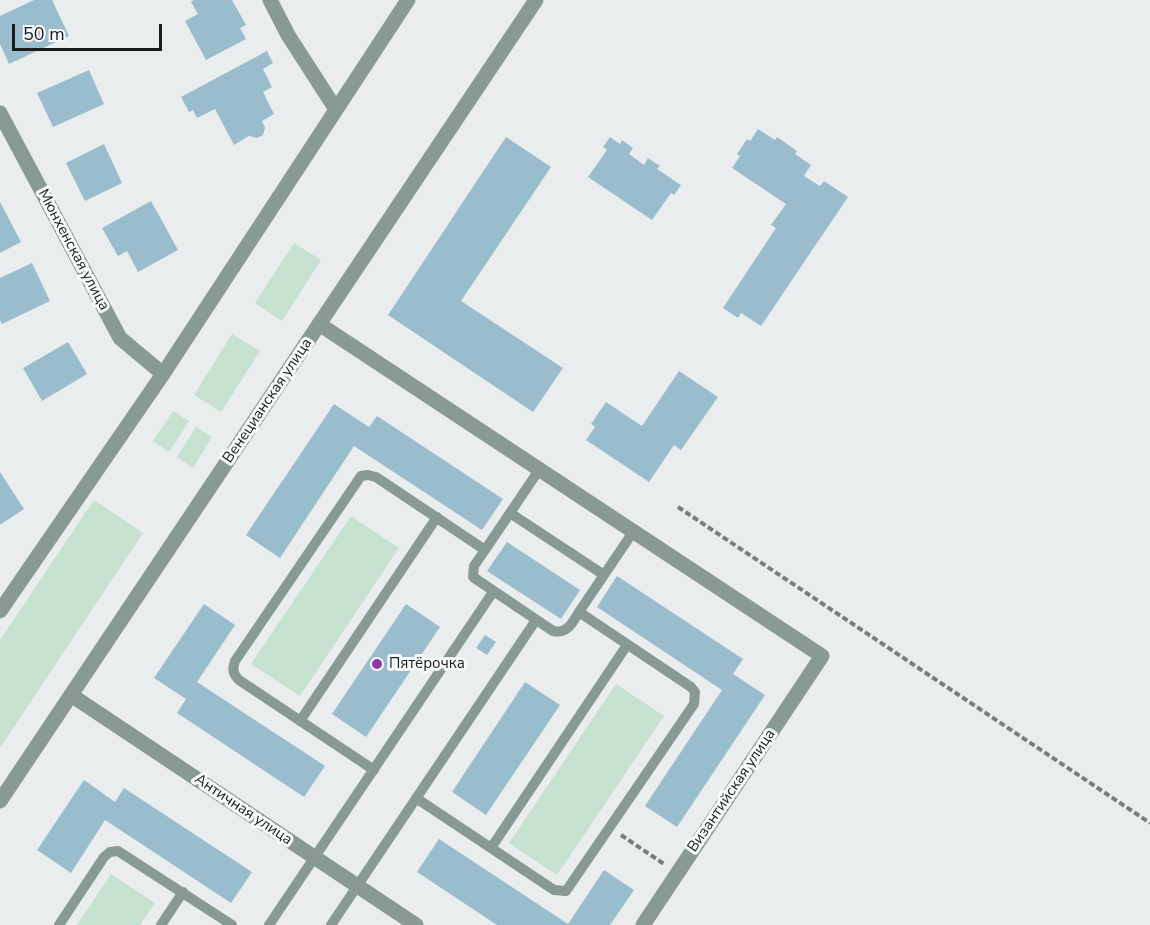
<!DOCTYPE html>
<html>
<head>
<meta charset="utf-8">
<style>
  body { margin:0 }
  #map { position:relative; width:1150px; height:925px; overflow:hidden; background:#e9eded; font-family:"Nunito Sans",sans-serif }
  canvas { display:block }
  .scale { position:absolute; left:12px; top:24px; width:150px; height:27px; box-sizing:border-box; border:3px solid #1a1c1c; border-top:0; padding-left:8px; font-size:18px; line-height:21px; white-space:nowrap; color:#1a1c1c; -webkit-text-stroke:4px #f6fafa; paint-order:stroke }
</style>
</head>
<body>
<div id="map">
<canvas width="1150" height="925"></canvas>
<div class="scale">50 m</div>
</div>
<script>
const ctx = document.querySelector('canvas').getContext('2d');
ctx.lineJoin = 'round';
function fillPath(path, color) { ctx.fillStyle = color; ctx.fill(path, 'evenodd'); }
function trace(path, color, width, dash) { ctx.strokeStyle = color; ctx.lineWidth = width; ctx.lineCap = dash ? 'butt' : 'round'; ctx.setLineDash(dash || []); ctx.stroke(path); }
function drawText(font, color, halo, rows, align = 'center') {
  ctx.font = font + ' "Nunito Sans",sans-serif'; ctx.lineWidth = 6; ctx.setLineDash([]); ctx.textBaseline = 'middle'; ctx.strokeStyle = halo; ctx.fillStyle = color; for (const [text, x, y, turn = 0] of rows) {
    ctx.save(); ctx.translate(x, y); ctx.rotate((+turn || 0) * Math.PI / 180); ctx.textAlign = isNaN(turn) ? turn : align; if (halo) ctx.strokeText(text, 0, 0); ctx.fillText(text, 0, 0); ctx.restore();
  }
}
fillPath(new Path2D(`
  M 294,243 L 321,260 L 282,321 L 255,303 Z
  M 232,334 L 260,351 L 221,412 L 194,395 Z
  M 173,411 L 189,421 L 169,452 L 153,441 Z
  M 196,427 L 212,437 L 193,468 L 177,457 Z
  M 94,500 L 143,533 L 0,748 L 0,640 Z
  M 351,516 L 399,548 L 300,696 L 251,664 Z
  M 616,684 L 664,716 L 557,875 L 509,843 Z
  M 111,874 L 155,903 L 140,925 L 77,925 Z`), '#c7e1d1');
fillPath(new Path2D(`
  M 34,0 L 52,0 L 69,36 L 9,64 L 0,44 L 0,16 Z
  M 194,0 L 232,0 L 246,25 L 240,28 L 246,39 L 206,60 L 185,21 L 198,14 L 191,2 Z
  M 267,51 L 273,63 L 263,69 L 272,87 L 263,92 L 274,114 L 262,121 L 265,128 L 263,135 L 257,138 L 249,136 L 234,145 L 215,109 L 197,118 L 193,110 L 189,112 L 181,97 Z
  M 89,70 L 104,104 L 53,127 L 37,93 Z
  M 758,129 L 775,140 L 777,137 L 797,151 L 795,154 L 811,165 L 804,176 L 820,186 L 824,181 L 848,197 L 761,326 L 741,313 L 738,318 L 723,308 L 776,228 L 771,225 L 786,204 L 732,168 L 740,156 L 737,154 L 747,139 L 750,141 Z
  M 506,137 L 551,167 L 461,301 L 563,368 L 533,412 L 388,315 Z
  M 610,137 L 620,144 L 622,140 L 633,148 L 629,154 L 644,165 L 648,158 L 660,166 L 657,169 L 681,185 L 674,195 L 671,193 L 652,220 L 588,177 L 607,150 L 603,147 Z
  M 104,144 L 122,183 L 85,201 L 66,163 Z
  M 151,201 L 178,250 L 138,272 L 127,251 L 118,256 L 102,228 Z
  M 0,202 L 21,242 L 0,253 Z
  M 32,263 L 50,301 L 2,324 L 0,320 L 0,278 Z
  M 68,342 L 87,374 L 42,401 L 23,368 Z
  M 679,371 L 718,397 L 681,450 L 674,445 L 649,482 L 586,440 L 595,427 L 591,424 L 606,402 L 642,426 Z
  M 334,404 L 369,427 L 377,416 L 503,499 L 482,530 L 354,446 L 280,558 L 246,535 Z
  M 0,472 L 24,509 L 0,525 Z
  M 507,542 L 580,590 L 561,619 L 487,571 Z
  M 617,576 L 743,659 L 733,674 L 765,695 L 677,827 L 645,806 L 722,690 L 597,607 Z
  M 204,604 L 235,625 L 197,682 L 325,766 L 304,797 L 177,713 L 186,699 L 154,678 Z
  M 406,604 L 440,627 L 366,737 L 332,714 Z
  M 485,635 L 496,642 L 487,655 L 476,648 Z
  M 525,682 L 560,705 L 486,815 L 452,792 Z
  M 84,780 L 115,802 L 124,788 L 252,872 L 231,903 L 105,820 L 71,873 L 37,850 Z
  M 439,839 L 568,924 L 604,870 L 634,890 L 610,925 L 497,925 L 417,872 Z`), '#9abdcd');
trace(new Path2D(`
  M 678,507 L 1150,823
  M 621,835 L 664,864`), '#7a7d7d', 4, [6, 3]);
trace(new Path2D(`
  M 510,513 L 604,575
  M 485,550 L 539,470
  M 579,612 L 633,532
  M 300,721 L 437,517
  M 374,770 L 239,680 C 233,674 232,669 235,661 L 361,476 L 368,475 L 376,477 L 485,550 L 474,566 L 473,577 L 553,631 C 568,634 572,623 579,612 L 691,687 L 695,692 L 694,704 L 566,891 L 554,890 L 416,798
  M 491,848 L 627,645
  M 59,925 L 104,857 L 110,852 L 118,851 L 232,925
  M 161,925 L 183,892
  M 269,925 L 493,592
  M 331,925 L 536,620`), '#899a96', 10);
trace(new Path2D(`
  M 270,0 L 288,35 L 335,108
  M 0,113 L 120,338 L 163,374
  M 319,324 L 822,656 L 643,925
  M 0,611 L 163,374 L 408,0
  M 71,695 L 416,925
  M 0,801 L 536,0`), '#899a96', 15);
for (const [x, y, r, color] of [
  [377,664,6,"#9037a3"]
]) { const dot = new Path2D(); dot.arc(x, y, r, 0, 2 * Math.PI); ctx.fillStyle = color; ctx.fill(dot); trace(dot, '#f6fafa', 2); }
drawText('15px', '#1a1c1c', '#f6fafa', [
  ["Мюнхенская улица",73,250,62],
  ["Венецианская улица",268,401,-56],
  ["Византийская улица",732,791,-56],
  ["Античная улица",243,810,34]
]);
drawText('15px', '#1a1c1c', '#f6fafa', [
  ["Пятёрочка",389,664]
], 'left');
</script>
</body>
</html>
